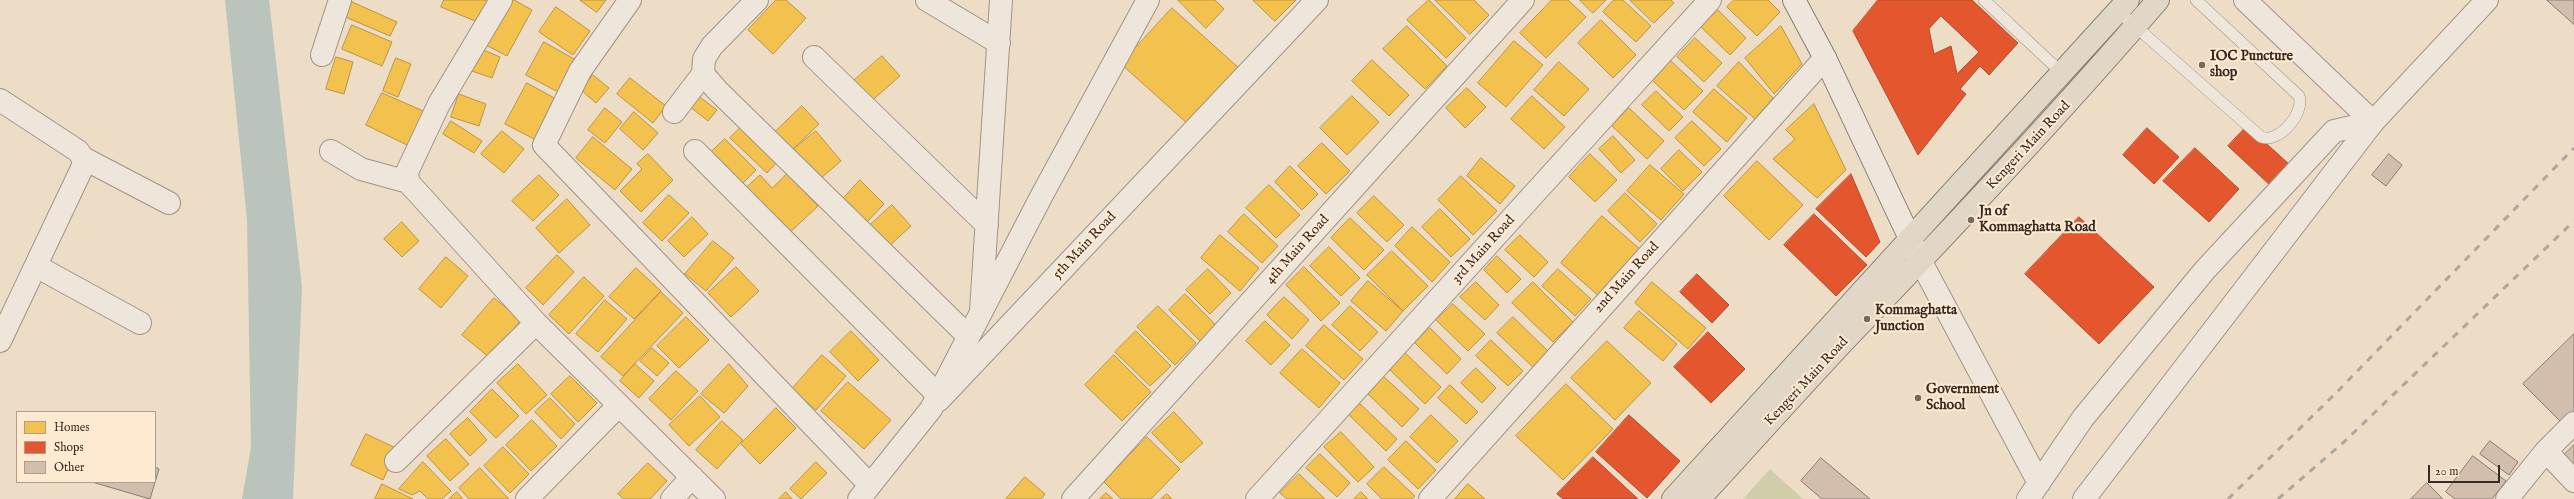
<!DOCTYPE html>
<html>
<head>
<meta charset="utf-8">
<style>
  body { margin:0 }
  #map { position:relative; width:2574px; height:499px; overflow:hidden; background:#eddcc6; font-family:"IM FELL English",serif }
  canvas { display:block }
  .legend { position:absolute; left:16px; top:411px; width:140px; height:72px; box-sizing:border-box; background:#feead0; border:1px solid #af9e8c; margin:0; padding:5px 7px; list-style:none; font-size:12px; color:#382b26 }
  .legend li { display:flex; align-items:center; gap:8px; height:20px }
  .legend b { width:20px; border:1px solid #af9e8c }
  .scale { position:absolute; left:2428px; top:465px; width:72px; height:18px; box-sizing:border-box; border:2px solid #382b26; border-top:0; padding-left:5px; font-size:12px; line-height:14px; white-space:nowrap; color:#382b26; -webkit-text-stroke:3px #feead0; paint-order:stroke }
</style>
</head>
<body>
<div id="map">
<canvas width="2574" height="499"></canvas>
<ul class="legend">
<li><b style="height:11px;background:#f2c14e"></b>Homes</li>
<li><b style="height:11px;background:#e4572e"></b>Shops</li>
<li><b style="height:11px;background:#d3bead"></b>Other</li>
</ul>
<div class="scale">20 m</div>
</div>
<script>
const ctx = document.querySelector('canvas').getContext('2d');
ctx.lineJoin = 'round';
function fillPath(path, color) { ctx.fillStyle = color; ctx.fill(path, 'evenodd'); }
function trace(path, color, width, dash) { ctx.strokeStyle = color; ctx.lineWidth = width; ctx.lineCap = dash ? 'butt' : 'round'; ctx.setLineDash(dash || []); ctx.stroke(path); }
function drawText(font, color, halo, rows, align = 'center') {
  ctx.font = font + ' "IM FELL English",serif'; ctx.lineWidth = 4; ctx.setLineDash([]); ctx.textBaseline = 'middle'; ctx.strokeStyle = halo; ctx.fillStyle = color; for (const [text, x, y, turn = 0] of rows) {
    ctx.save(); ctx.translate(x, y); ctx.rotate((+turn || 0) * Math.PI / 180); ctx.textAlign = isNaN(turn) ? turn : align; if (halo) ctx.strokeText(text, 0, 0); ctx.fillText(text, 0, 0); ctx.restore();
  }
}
fillPath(new Path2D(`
  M 1770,469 L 1803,499 L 1743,499 Z`), '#d0ceaa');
fillPath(new Path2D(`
  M 225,0 L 269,0 L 302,287 L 293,499 L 242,499 L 251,447 L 247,220 Z`), '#bac4bd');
const homes = new Path2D(`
  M 444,0 L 490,0 L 480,23 L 441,7 Z
  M 507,0 L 514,0 L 532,10 L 507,56 L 484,44 Z
  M 580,0 L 606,0 L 597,12 Z
  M 776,0 L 786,0 L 806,18 L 773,54 L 748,30 Z
  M 1178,0 L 1215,0 L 1224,9 L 1206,28 Z
  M 1253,0 L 1296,0 L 1275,21 Z
  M 1429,0 L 1466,38 L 1446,58 L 1407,20 Z
  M 1435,0 L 1474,0 L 1489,15 L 1470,34 Z
  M 1552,0 L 1568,0 L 1586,17 L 1546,58 L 1520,33 Z
  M 1580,0 L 1606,0 L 1593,13 Z
  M 1614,0 L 1623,0 L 1651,26 L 1636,42 L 1603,12 Z
  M 1630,0 L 1671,0 L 1674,3 L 1654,23 Z
  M 1734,0 L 1768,0 L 1780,12 L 1757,36 L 1727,7 Z
  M 350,1 L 397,22 L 390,36 L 343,16 Z
  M 556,7 L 590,31 L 573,55 L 539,32 Z
  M 1172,8 L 1240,69 L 1189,125 L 1121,64 Z
  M 1718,10 L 1746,38 L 1730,55 L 1701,27 Z
  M 1601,20 L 1636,55 L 1613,78 L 1578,43 Z
  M 352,25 L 392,42 L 382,66 L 342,49 Z
  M 1407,26 L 1447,66 L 1425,89 L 1383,49 Z
  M 1781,26 L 1802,64 L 1774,94 L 1745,58 Z
  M 1695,38 L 1722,63 L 1704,82 L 1677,57 Z
  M 1514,41 L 1543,65 L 1506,107 L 1478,83 Z
  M 544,42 L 576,60 L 558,92 L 526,75 Z
  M 481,49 L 500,57 L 492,78 L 472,71 Z
  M 882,56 L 900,76 L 868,104 L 850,84 Z
  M 336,57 L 353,62 L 344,94 L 326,89 Z
  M 396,58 L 411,64 L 398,97 L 383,91 Z
  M 1372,60 L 1409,95 L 1389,116 L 1352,81 Z
  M 1671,61 L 1703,91 L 1684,110 L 1653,81 Z
  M 1559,62 L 1589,89 L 1564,116 L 1534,90 Z
  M 1739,62 L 1773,98 L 1755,119 L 1717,86 Z
  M 593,75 L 609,88 L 596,103 L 581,90 Z
  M 630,78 L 666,106 L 653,123 L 617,94 Z
  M 527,83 L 558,100 L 536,140 L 505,124 Z
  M 1467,88 L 1486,107 L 1465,128 L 1446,108 Z
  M 1714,89 L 1747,118 L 1727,142 L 1693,112 Z
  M 1656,91 L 1683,117 L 1669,131 L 1642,105 Z
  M 382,93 L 428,113 L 415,149 L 366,125 Z
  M 459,94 L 486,104 L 479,126 L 451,117 Z
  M 697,95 L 717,110 L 708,121 L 689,106 Z
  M 1352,96 L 1379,122 L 1347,155 L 1320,128 Z
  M 1532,96 L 1565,127 L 1544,149 L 1511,119 Z
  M 1814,104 L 1846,170 L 1817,198 L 1773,159 L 1795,139 L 1786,130 Z
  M 802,106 L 819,124 L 789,153 L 772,135 Z
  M 605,108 L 622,122 L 605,143 L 588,130 Z
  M 1629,108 L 1664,141 L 1647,159 L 1612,126 Z
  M 634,112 L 658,133 L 643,150 L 620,129 Z
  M 451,121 L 482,141 L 474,153 L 443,134 Z
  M 1692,121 L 1721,149 L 1704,166 L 1675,138 Z
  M 741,127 L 777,162 L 767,173 L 730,138 Z
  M 502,131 L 524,149 L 504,173 L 481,154 Z
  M 816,131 L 841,161 L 820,179 L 794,149 Z
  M 1613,136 L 1635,160 L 1621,173 L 1599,149 Z
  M 593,137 L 632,169 L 615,190 L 576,158 Z
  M 725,139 L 756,170 L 739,187 L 707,156 Z
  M 1322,143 L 1350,171 L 1326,194 L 1298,166 Z
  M 1679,150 L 1702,172 L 1683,191 L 1661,169 Z
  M 648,154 L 673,180 L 641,212 L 620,191 L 642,169 L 637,164 Z
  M 1590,154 L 1617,180 L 1595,202 L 1569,177 Z
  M 1481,158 L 1515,186 L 1500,204 L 1467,176 Z
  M 1757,161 L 1803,205 L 1769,240 L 1724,196 Z
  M 1650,165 L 1684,194 L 1661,220 L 1627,191 Z
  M 1290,166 L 1318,194 L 1302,210 L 1275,182 Z
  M 787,174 L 818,206 L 784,238 L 741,192 L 760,175 L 772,188 Z
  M 539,175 L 559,195 L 533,221 L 512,201 Z
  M 1461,176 L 1497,211 L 1473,235 L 1438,200 Z
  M 860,180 L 884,204 L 866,223 L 842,200 Z
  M 1269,185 L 1300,215 L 1276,238 L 1246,208 Z
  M 1625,193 L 1657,224 L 1640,242 L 1608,211 Z
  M 669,195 L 689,213 L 662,241 L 643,223 Z
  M 1374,196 L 1404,225 L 1387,242 L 1357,213 Z
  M 567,199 L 590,225 L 559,253 L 536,228 Z
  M 892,205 L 911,226 L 887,248 L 868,227 Z
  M 1440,209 L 1470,239 L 1451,257 L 1422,227 Z
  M 1244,214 L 1278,246 L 1262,263 L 1228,232 Z
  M 1602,216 L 1641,250 L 1600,297 L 1561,263 Z
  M 692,217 L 708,234 L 684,257 L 668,241 Z
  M 1350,218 L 1384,250 L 1364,270 L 1331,238 Z
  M 402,222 L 419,241 L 402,257 L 384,239 Z
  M 1412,227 L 1450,262 L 1432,282 L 1395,246 Z
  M 1220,235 L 1259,268 L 1240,291 L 1201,258 Z
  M 1520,235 L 1548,262 L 1534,277 L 1505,250 Z
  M 713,241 L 734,258 L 706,291 L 685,274 Z
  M 1329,247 L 1360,278 L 1341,296 L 1310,266 Z
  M 1392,251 L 1428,286 L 1403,311 L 1367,275 Z
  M 557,255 L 574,272 L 543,305 L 526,288 Z
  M 1497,256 L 1521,279 L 1507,293 L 1484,270 Z
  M 446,257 L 468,276 L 441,308 L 419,289 Z
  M 736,267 L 759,291 L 731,317 L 708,293 Z
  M 1304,267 L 1340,303 L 1321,321 L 1286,285 Z
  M 636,268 L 661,291 L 634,319 L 609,297 Z
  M 1208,269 L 1231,293 L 1210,314 L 1186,290 Z
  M 1558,269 L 1591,299 L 1575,316 L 1542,286 Z
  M 584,277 L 604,296 L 569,334 L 549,315 Z
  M 1368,281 L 1403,311 L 1386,331 L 1351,301 Z
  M 1476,282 L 1499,305 L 1485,320 L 1460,297 Z
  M 1533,282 L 1573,322 L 1553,342 L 1512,303 Z
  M 1652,282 L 1706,328 L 1688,349 L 1635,303 Z
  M 661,292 L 683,313 L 623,376 L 601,357 Z
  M 1185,294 L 1216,325 L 1200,341 L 1169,310 Z
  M 1284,297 L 1309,320 L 1292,339 L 1267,315 Z
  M 494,298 L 521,320 L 490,358 L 462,335 Z
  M 605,300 L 627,319 L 598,352 L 576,334 Z
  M 1453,304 L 1485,334 L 1468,351 L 1436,320 Z
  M 1158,306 L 1196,343 L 1175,365 L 1137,327 Z
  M 1350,306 L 1378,332 L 1360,351 L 1332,325 Z
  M 1639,311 L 1677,344 L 1663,361 L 1624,328 Z
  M 686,317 L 709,340 L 679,368 L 657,346 Z
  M 1513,317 L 1550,353 L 1535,369 L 1497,333 Z
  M 1265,321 L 1290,345 L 1271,365 L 1246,341 Z
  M 1324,325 L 1363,359 L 1344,380 L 1306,346 Z
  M 1430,328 L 1461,359 L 1447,374 L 1415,343 Z
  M 851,331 L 879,360 L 858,381 L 830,352 Z
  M 1136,331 L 1171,366 L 1150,386 L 1115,352 Z
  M 1491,340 L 1523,371 L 1508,386 L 1476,356 Z
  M 1607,341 L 1651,383 L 1615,420 L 1571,378 Z
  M 652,348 L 669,363 L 657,376 L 640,361 Z
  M 1302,349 L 1340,383 L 1319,408 L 1280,373 Z
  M 1403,351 L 1441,387 L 1425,404 L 1387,367 Z
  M 822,355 L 846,376 L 816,410 L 792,389 Z
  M 1114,355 L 1151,392 L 1122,421 L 1085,385 Z
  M 518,364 L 547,395 L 526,414 L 497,383 Z
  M 635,364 L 654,381 L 639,398 L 620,381 Z
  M 729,364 L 748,386 L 724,413 L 701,394 Z
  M 1476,368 L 1496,388 L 1482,403 L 1461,383 Z
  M 676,371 L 698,391 L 671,420 L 649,399 Z
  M 570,376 L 597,403 L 578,422 L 551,394 Z
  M 1383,376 L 1419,409 L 1402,427 L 1367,393 Z
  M 848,382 L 891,420 L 864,449 L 821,411 Z
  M 1566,384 L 1613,429 L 1563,480 L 1516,436 Z
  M 1450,385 L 1478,412 L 1466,424 L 1438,398 Z
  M 492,389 L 519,416 L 496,438 L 470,412 Z
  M 700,396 L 720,417 L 689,446 L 669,425 Z
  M 550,398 L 575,424 L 561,439 L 535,412 Z
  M 1355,399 L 1397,439 L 1386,451 L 1344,410 Z
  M 776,408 L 796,428 L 760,464 L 741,444 Z
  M 1174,412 L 1203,443 L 1181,463 L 1152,433 Z
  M 1431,415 L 1458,441 L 1437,463 L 1410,437 Z
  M 468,418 L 487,440 L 470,456 L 450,434 Z
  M 532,420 L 557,446 L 531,471 L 506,445 Z
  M 722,421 L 743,440 L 717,469 L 696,450 Z
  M 1341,432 L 1374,467 L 1358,482 L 1324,447 Z
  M 366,434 L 398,449 L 383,480 L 351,465 Z
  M 1147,437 L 1180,469 L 1151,499 L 1121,499 L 1104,482 Z
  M 446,439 L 469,464 L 450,481 L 427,456 Z
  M 1406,441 L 1436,470 L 1418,489 L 1388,460 Z
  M 503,447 L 529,474 L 510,493 L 484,466 Z
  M 1320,454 L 1350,483 L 1337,497 L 1306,468 Z
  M 423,462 L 451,491 L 442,499 L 428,499 L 420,491 L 412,495 L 399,489 Z
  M 816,462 L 827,473 L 801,499 L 790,489 Z
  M 648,463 L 667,481 L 650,499 L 624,499 L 618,494 Z
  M 1384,467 L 1415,496 L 1412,499 L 1382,499 L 1367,484 Z
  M 480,468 L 509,499 L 469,499 L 459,488 Z
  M 1299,474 L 1325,499 L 1287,499 L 1280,493 Z
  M 1025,477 L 1045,494 L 1041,499 L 1006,499 Z
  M 382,484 L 413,499 L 375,499 Z
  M 1468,484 L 1485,499 L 1455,499 Z
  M 457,492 L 463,499 L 449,499 Z
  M 786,492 L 792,499 L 779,499 Z
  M 1361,492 L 1368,499 L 1354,499 Z
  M 1106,493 L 1113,499 L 1100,499 Z
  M 1167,494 L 1172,499 L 1161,499 Z`);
fillPath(homes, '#f2c14e');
trace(homes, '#ba9442', 1);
const shops = new Path2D(`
  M 1878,0 L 1972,0 L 2018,43 L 1989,75 L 1980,66 L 1960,89 L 1966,94 L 1918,155 L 1853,31 ZM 1941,16 L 1979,52 L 1957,74 L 1951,46 L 1934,54 L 1929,29 Z
  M 2247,126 L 2290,165 L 2271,186 L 2228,146 Z
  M 2147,128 L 2179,157 L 2154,184 L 2123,155 Z
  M 2195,148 L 2239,189 L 2209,222 L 2163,181 Z
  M 1851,174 L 1880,242 L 1866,257 L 1816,209 Z
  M 1814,214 L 1867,265 L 1836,296 L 1784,245 Z
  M 2079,217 L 2154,287 L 2099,344 L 2025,274 Z
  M 1697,274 L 1729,305 L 1712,323 L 1680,292 Z
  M 1708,332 L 1745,369 L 1711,403 L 1674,367 Z
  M 1629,415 L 1680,461 L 1647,498 L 1596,452 Z
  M 1593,457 L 1638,499 L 1563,499 L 1557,494 Z`);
fillPath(shops, '#e4572e');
trace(shops, '#b04a2c', 1);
const building = new Path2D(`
  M 2547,0 L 2574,0 L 2574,24 Z
  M 2389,154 L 2402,165 L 2386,186 L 2372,175 Z
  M 2574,334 L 2574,413 L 2563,424 L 2523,384 Z
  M 2490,441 L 2518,462 L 2509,475 L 2480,454 Z
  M 2574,445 L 2574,475 L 2559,460 Z
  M 2473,456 L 2506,481 L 2492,499 L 2455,499 L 2446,492 Z
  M 1821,458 L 1870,499 L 1822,499 L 1801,481 Z
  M 155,467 L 159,469 L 150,499 L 92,482 L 155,482 Z
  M 2427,483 L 2443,499 L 2411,499 Z`);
fillPath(building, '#d3bead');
trace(building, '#867c71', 1);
const service = new Path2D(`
  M 1984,0 L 2062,73
  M 2118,11 L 2261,137 C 2279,144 2305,113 2299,96 L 2196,0`);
const minor = new Path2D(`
  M 501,0 L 439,104 L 407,172 L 408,182 L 536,323 L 714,499
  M 630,0 L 580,71 L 544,145 L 870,485
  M 757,0 L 712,46 L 704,59 L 703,74 L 717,90 L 968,336
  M 927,0 L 999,43
  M 2245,0 L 2373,122
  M 322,55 L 340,0
  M 814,57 L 987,225
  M 0,100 L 78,151 L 83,158 L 83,166 L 0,341
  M 674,112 L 703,74
  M 331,151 L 361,169 L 408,182
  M 695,151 L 938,395
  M 83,158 L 169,203
  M 1921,262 L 2039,483
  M 36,266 L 140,323
  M 981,311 L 1001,0
  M 939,400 L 1317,0
  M 2546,451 L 2574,481
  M 396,461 L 536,323
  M 527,499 L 619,405
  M 672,499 L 692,477
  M 1073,499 L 1523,0
  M 1257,499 L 1710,0
  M 1430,499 L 1825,58
  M 2507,499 L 2546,451 L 2574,423`);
const tertiary = new Path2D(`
  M 859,499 L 931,409 L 1042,195 L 1148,0
  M 2028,499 L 2083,418 L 2205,270 L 2334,131 L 2373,122
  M 2084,499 L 2373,122 L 2487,0`);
const secondary = new Path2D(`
  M 1794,0 L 1825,58 L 1921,262`);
const primary = new Path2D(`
  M 1673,499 L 2128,0
  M 1699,499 C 1754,440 1807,379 1863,321 C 1964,216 2063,110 2158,0`);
trace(service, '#9f9487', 12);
trace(minor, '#9f9487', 24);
trace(tertiary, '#9f9487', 24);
trace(secondary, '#867c71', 24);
trace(primary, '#867c71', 24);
trace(service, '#efe6db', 11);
trace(minor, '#efe6db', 22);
trace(tertiary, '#efe6db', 22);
trace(secondary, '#efe6db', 22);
trace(primary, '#e2d6c6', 22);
trace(new Path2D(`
  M 2228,499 L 2338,391 L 2574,148
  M 2278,499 L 2345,441 L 2574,221`), '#afa79e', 3, [7, 7]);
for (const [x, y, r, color] of [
  [2202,65,4,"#77695e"],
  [1971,220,4,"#77695e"],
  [1867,319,4,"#77695e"],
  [1918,398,4,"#77695e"]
]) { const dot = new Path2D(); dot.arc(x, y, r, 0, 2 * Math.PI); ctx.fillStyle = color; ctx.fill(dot); trace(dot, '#feead0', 1.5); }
drawText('bold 14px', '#382b26', '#feead0', [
  ["IOC Puncture",2210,57],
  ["shop",2210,73],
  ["Jn of",1979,212],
  ["Kommaghatta Road",1979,228],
  ["Kommaghatta",1875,311],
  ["Junction",1875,327],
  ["Government",1926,390],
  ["School",1926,406]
], 'left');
drawText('14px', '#382b26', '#feead0', [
  ["Kengeri Main Road",2029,146,-47],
  ["5th Main Road",1085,246,-47],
  ["4th Main Road",1298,250,-48],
  ["3rd Main Road",1484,250,-48],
  ["2nd Main Road",1627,278,-48],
  ["Kengeri Main Road",1807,382,-47]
]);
</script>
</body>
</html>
